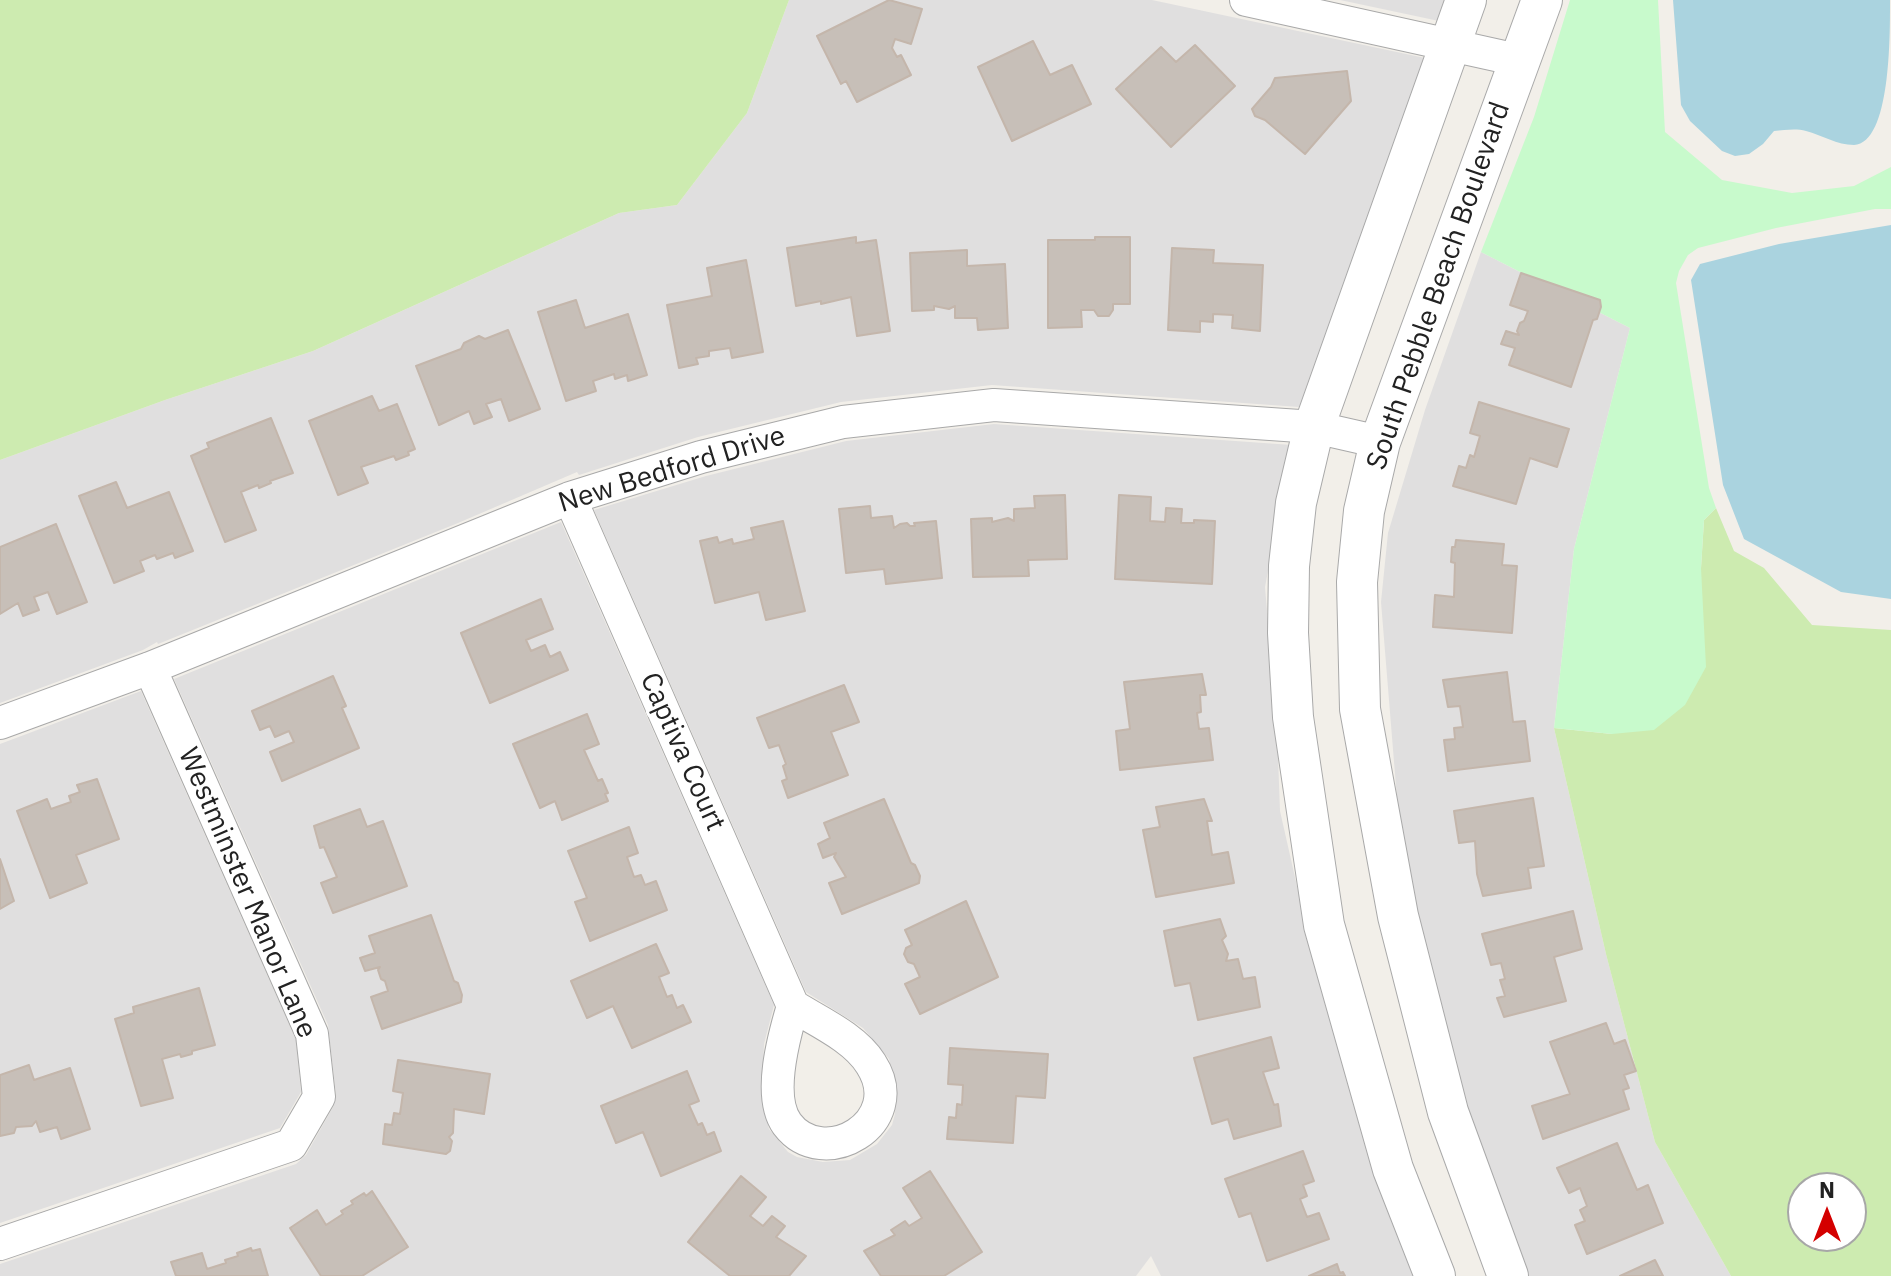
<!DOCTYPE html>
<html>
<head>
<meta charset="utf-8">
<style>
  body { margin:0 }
  #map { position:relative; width:1891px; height:1276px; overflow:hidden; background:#f2efe9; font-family:"IBM Plex Sans",sans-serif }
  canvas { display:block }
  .north { position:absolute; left:1787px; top:1172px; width:80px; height:80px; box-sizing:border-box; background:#fff; border:2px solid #a7a7a7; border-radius:50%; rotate:0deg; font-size:22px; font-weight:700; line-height:32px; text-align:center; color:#222 }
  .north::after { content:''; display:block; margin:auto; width:28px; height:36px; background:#d40000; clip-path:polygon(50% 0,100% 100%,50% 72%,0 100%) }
</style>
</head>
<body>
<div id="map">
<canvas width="1891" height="1276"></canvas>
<div class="north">N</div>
</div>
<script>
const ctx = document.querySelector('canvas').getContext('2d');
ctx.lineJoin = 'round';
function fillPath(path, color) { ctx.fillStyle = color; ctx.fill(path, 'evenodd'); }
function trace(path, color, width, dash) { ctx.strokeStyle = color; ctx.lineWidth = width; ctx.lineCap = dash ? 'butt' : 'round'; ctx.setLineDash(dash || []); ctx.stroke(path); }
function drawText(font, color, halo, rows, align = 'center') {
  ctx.font = font + ' "IBM Plex Sans",sans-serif'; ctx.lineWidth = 6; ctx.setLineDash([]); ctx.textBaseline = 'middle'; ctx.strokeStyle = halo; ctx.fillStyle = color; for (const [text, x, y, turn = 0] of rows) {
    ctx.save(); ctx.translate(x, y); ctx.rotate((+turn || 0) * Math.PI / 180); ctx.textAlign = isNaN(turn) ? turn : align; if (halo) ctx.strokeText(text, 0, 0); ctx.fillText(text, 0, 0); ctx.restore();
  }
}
fillPath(new Path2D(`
  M 789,0 L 1152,0 L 1425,58 L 1317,367 L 1299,407 L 992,385 L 841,402 L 698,437 L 579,475 L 577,472 L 458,523 L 158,644 L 157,642 L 143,650 L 0,703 L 0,460 L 165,400 L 313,351 L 619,213 L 677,205 L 747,113 Z
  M 1340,0 L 1447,0 L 1439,21 Z
  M 1481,252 L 1630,328 L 1574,549 L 1554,728 L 1606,954 L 1655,1142 L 1731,1276 L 1528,1276 L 1464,1105 L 1415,911 L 1399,823 L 1381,602 L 1388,533 L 1425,410 Z
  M 994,424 L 1292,445 L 1265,587 L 1277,729 L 1280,811 L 1313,957 L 1417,1276 L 1161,1276 L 1151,1256 L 1136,1276 L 0,1276 L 0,1264 L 296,1164 L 306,1155 L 333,1107 L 336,1095 L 328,1025 L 174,679 L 561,522 L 774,1005 L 764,1044 L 762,1098 L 769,1129 L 788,1152 L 797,1157 L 823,1162 L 850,1160 L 877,1144 L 892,1125 L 895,1114 L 896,1088 L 889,1059 L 863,1028 L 806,992 L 594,510 L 706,476 L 846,441 Z
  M 141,691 L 296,1040 L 301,1092 L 280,1128 L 0,1223 L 0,744 Z`), '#e0dfdf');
fillPath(new Path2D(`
  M 0,0 L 789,0 L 747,113 L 677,205 L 619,213 L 313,351 L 165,400 L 0,460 Z
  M 1716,508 L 1734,551 L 1764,568 L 1812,625 L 1891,630 L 1891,1276 L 1731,1276 L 1655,1142 L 1606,954 L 1554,728 L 1612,734 L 1701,568 L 1704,520 ZM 1803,1188 L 1851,1188 L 1851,1236 L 1803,1236 Z`), '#cdebb0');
fillPath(new Path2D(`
  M 1570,0 L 1658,0 L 1665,132 L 1722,180 L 1792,193 L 1854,186 L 1891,167 L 1891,209 L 1875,209 L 1776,228 L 1698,248 L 1688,255 L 1679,271 L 1676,283 L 1709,488 L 1716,508 L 1704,520 L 1701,568 L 1706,667 L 1685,705 L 1654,730 L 1612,734 L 1554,728 L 1574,549 L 1630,328 L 1481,252 L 1534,117 Z`), '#c8facc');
fillPath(new Path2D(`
  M 1673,0 L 1890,0 C 1890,35 1891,143 1854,145 C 1837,145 1822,135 1806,131 C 1796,128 1785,130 1774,131 L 1763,144 L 1749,154 L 1735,156 L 1722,151 L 1690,121 L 1681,105 Z
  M 1891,225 L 1891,599 L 1841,592 L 1744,539 L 1723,485 L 1691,280 L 1700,264 L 1779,244 Z`), '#aad3df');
const building = new Path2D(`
  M 889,0 L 922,9 L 911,44 L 895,39 L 892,48 L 897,57 L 901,55 L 911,75 L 857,102 L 846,81 L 841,84 L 817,36 Z
  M 1033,41 L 1050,75 L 1072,65 L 1091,104 L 1012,141 L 978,67 Z
  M 1195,45 L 1235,86 L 1171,147 L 1116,89 L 1161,47 L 1176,62 Z
  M 1347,71 L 1351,101 L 1305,154 L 1265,120 L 1255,116 L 1252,109 L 1271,87 L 1275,78 Z
  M 856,237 L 856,243 L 876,240 L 890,331 L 857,336 L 851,297 L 821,304 L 821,301 L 796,306 L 787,248 Z
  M 1095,237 L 1130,237 L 1130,304 L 1113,304 L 1113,310 L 1109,316 L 1098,316 L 1094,310 L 1081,310 L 1082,327 L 1048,328 L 1048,240 L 1095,240 Z
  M 1172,248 L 1214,250 L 1213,263 L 1263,265 L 1260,331 L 1232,328 L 1233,315 L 1213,314 L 1213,322 L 1200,321 L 1200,332 L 1168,330 Z
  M 967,250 L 967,266 L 1005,264 L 1008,328 L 978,330 L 977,318 L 955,318 L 955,306 L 949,309 L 934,306 L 934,310 L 912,311 L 910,253 Z
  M 746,260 L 763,352 L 732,358 L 730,348 L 709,351 L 709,356 L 696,358 L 698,364 L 679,368 L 667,305 L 712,296 L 707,268 Z
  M 1521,273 L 1600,300 L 1601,307 L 1597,319 L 1593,320 L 1571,387 L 1509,365 L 1515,348 L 1501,344 L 1506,331 L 1519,335 L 1517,331 L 1520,323 L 1524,321 L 1528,311 L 1510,305 Z
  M 576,300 L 585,328 L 628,314 L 647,375 L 628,381 L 627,375 L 615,379 L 614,374 L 593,381 L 596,391 L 566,401 L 538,312 Z
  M 508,330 L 540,409 L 509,421 L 501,399 L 486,404 L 492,417 L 474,424 L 469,411 L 439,425 L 416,366 L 461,349 L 464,343 L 479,336 L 485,339 Z
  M 372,396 L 379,411 L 397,404 L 415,449 L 408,452 L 409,455 L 396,460 L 394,456 L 361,467 L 368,483 L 338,495 L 309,421 Z
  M 1479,402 L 1569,429 L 1557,467 L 1530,458 L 1516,504 L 1453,486 L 1459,466 L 1466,468 L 1470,455 L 1474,457 L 1480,436 L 1470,433 Z
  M 271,418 L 293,473 L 270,481 L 271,483 L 259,488 L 258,485 L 241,492 L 256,530 L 225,542 L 191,456 L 209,448 L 207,443 Z
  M 116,482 L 127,508 L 169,492 L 193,551 L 175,558 L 173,553 L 157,559 L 155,555 L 140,561 L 144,571 L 114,583 L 79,496 Z
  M 1065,495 L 1067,559 L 1028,560 L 1029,576 L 973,577 L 971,519 L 992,518 L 992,522 L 1008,518 L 1014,521 L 1014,509 L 1035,508 L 1034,496 Z
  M 1119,495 L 1151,497 L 1150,521 L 1165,522 L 1166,508 L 1182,509 L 1181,523 L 1194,523 L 1194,520 L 1215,521 L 1212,584 L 1115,579 Z
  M 870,506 L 871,518 L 892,516 L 894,528 L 900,524 L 907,523 L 910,526 L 915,526 L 914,523 L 936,521 L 942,578 L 886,584 L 884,569 L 846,573 L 839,509 Z
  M 783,521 L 805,611 L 766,620 L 759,592 L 715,603 L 700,541 L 717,537 L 719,543 L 732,539 L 733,544 L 754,539 L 751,528 Z
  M 56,524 L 87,602 L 57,614 L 48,592 L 34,597 L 39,610 L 23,616 L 18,603 L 0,614 L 0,547 Z
  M 1456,540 L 1504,544 L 1502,565 L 1517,566 L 1512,633 L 1433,627 L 1435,595 L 1454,597 L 1455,563 L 1451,562 L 1452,547 L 1455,547 Z
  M 541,599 L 553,629 L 526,640 L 531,651 L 545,645 L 550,657 L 560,652 L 568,670 L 490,703 L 461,633 Z
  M 1507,672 L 1513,722 L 1525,721 L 1530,761 L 1448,771 L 1444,740 L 1455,739 L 1454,728 L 1463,727 L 1460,706 L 1448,707 L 1443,680 Z
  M 1202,674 L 1206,695 L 1200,695 L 1201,712 L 1197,713 L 1199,729 L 1209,728 L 1213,760 L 1120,770 L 1116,731 L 1130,729 L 1124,682 Z
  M 333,676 L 346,706 L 342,708 L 359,748 L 282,781 L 270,752 L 294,742 L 289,731 L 275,737 L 270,726 L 260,730 L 252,711 Z
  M 844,685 L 859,722 L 831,732 L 848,775 L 788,798 L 782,781 L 787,779 L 783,766 L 786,764 L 779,745 L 769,748 L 757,718 Z
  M 587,714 L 599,744 L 584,750 L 598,781 L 602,779 L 608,793 L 605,794 L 608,801 L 562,820 L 555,801 L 540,808 L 513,744 Z
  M 97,779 L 119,839 L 76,855 L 87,883 L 50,898 L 17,811 L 47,799 L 51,809 L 71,802 L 69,796 L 80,792 L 77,785 Z
  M 1533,798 L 1544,866 L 1528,868 L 1531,888 L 1483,896 L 1477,874 L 1475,841 L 1459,843 L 1454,811 Z
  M 884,799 L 911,863 L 915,865 L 920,876 L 919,883 L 842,914 L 829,883 L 846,877 L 834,857 L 836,853 L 823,858 L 818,844 L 830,838 L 824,823 Z
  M 1204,799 L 1212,821 L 1207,821 L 1212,855 L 1228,852 L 1234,883 L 1156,897 L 1143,830 L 1160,827 L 1156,807 Z
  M 360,809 L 367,827 L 383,821 L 407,886 L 333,913 L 321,883 L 337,877 L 324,847 L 320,848 L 314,826 Z
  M 629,827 L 638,853 L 627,857 L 634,877 L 641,875 L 645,885 L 656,881 L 667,910 L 590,941 L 575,902 L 587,898 L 568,851 Z
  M 0,859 L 14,901 L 0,909 Z
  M 966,901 L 998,977 L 920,1014 L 905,984 L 920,977 L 914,964 L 908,962 L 904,954 L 906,948 L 912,945 L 905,930 Z
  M 1573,911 L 1582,949 L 1554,957 L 1566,1001 L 1504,1017 L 1497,998 L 1505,996 L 1500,980 L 1505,979 L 1501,963 L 1491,965 L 1482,934 Z
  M 431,915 L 454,981 L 458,983 L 462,995 L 461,1002 L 382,1029 L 371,997 L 388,991 L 385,981 L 381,979 L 378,970 L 380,967 L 365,971 L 360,958 L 375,953 L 369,936 Z
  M 1220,919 L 1226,936 L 1222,940 L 1228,954 L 1226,961 L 1238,959 L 1243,979 L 1255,977 L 1260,1007 L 1198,1020 L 1190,983 L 1175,986 L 1164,931 Z
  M 656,944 L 669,973 L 659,977 L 667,997 L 672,995 L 677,1008 L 683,1005 L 691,1022 L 632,1048 L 613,1006 L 587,1018 L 571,981 Z
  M 199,988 L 215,1045 L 192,1051 L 192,1054 L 181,1057 L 180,1054 L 162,1059 L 173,1098 L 141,1106 L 115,1019 L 134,1013 L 133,1007 Z
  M 1606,1023 L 1614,1044 L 1625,1040 L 1636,1071 L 1624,1075 L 1629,1088 L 1623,1090 L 1629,1109 L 1543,1139 L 1532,1106 L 1570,1094 L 1550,1042 Z
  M 1271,1037 L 1279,1068 L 1263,1072 L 1274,1105 L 1278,1104 L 1281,1126 L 1234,1139 L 1228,1119 L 1212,1124 L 1194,1058 Z
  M 950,1048 L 1048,1054 L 1045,1098 L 1016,1096 L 1013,1143 L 947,1139 L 949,1117 L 956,1118 L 957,1104 L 962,1105 L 963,1085 L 948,1084 Z
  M 398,1060 L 490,1074 L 484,1114 L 454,1109 L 453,1133 L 449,1137 L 452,1141 L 450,1151 L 446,1154 L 383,1144 L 385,1124 L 392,1125 L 394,1113 L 400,1114 L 403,1093 L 393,1091 Z
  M 29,1065 L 34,1080 L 70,1068 L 90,1129 L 61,1139 L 57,1127 L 40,1132 L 36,1121 L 32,1126 L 16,1127 L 14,1133 L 0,1136 L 0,1075 Z
  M 687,1071 L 699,1101 L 689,1105 L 698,1125 L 702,1123 L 707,1135 L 714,1132 L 721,1151 L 661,1176 L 643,1132 L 616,1143 L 601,1106 Z
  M 1617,1143 L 1637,1190 L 1648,1185 L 1663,1223 L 1587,1254 L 1575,1225 L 1585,1221 L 1580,1210 L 1587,1206 L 1580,1188 L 1569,1193 L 1557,1168 Z
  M 1303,1151 L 1314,1181 L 1303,1185 L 1307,1196 L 1300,1199 L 1307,1217 L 1319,1213 L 1329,1239 L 1267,1261 L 1251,1213 L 1239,1217 L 1225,1179 Z
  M 930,1171 L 982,1252 L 944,1276 L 881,1276 L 864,1251 L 895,1235 L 891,1230 L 905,1221 L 909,1226 L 922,1218 L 903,1188 Z
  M 741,1176 L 766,1197 L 750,1216 L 763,1226 L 772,1216 L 785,1226 L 776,1237 L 806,1256 L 789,1276 L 730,1276 L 688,1242 Z
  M 372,1191 L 408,1247 L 362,1276 L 321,1276 L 290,1228 L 317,1210 L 326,1225 L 343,1214 L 341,1211 L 353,1204 L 351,1201 L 364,1193 L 366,1196 Z
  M 251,1248 L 252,1251 L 260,1249 L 268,1276 L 176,1276 L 171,1262 L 202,1253 L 207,1269 L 226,1263 L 225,1260 L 238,1256 L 237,1253 Z
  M 1655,1260 L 1663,1276 L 1620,1276 Z
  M 1337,1264 L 1340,1273 L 1343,1272 L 1345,1276 L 1309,1276 Z`);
fillPath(building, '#c7bfb8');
trace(building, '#c4b6ab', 2);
const minor = new Path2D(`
  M 1246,0 L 1518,60
  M 570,498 L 793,1006 C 784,1036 767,1096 787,1124 C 823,1172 909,1123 871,1064 C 855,1038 819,1022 793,1006
  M 0,723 L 150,668 L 570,498 L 701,457 L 843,422 L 994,405 L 1314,427 L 1380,442
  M 0,1244 L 291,1145 L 319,1097 L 312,1034 L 150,668`);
const tertiary = new Path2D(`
  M 1435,1276 L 1393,1169 L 1324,925 L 1293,717 L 1288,633 L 1289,566 L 1296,503 L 1314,427 L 1466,0
  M 1508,1276 L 1448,1112 L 1398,916 L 1360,709 L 1357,582 L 1364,511 L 1380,442 L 1542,0`);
trace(minor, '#a9a9a9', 34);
trace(tertiary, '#a9a9a9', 42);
trace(minor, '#fff', 32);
trace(tertiary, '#fff', 40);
drawText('28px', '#222', '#fff', [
  ["South Pebble Beach Boulevard",1439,286,-71],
  ["New Bedford Drive",672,470,-17],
  ["Captiva Court",682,752,66],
  ["Westminster Manor Lane",247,893,67]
]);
</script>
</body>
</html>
